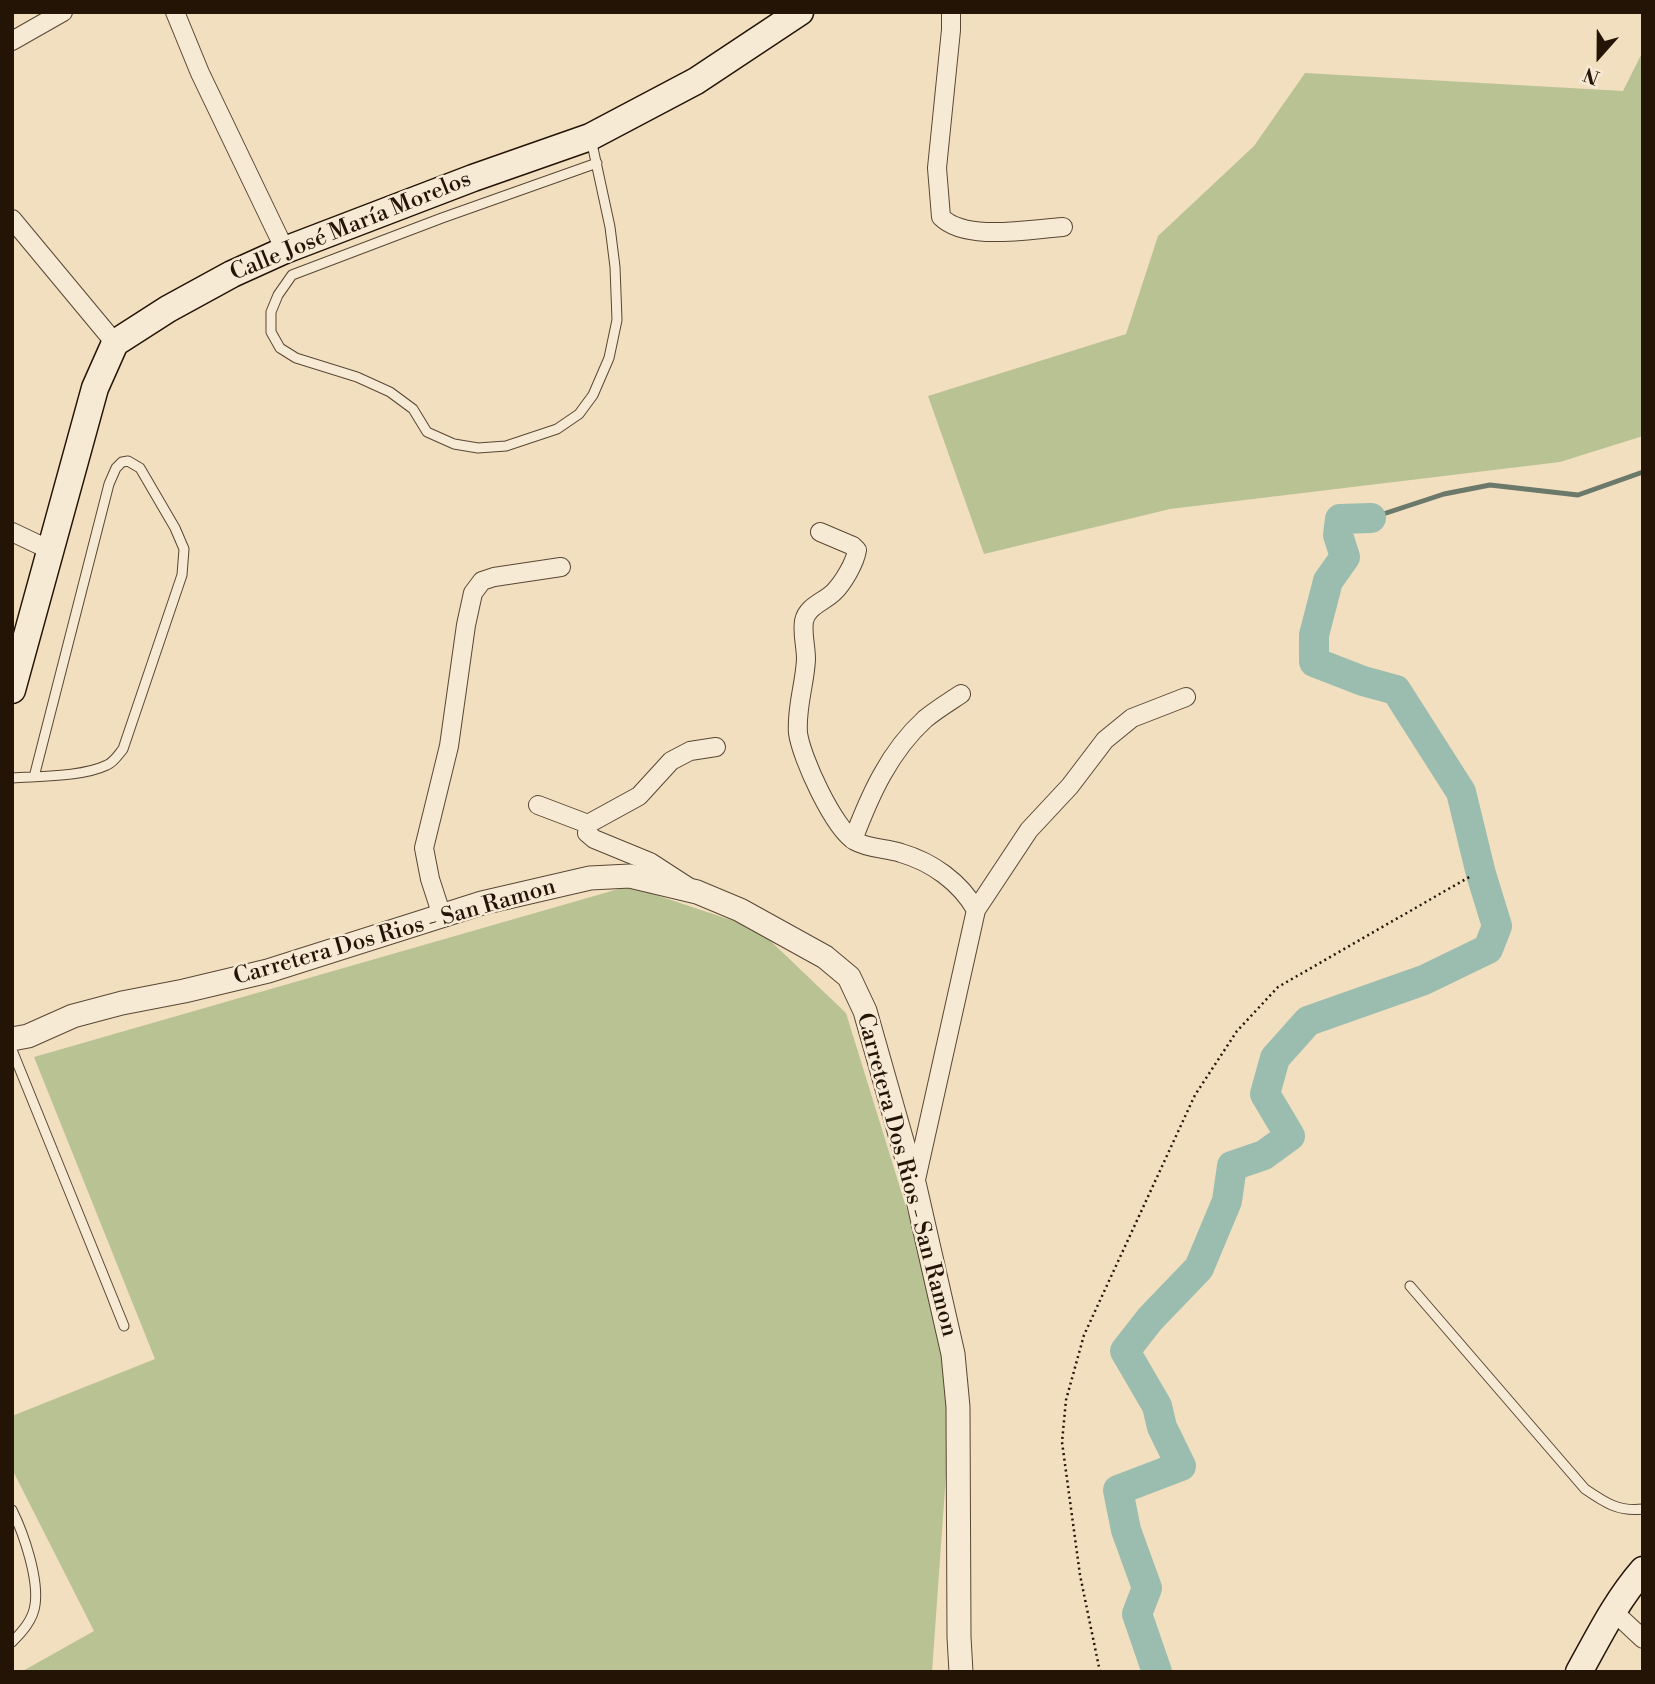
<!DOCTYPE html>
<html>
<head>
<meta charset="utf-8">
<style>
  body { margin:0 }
  #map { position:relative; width:1655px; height:1684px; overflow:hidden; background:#f2dfbf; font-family:"Libre Bodoni",serif }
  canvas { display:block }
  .frame { position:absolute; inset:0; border:14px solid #241406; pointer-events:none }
  .north { position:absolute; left:1564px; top:21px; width:70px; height:70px; -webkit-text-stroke:5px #f7ead5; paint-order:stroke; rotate:201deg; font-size:19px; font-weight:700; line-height:28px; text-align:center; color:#241406 }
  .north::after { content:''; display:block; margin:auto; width:24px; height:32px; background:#241406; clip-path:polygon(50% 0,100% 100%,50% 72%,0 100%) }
</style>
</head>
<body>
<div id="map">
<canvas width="1655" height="1684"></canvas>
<div class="frame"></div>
<div class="north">N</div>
</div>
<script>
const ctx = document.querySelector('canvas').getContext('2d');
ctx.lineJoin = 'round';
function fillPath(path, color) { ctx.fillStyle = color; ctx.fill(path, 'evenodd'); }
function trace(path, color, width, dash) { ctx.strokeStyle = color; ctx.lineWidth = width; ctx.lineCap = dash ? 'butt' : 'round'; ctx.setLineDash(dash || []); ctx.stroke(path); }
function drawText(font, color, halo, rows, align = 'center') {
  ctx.font = font + ' "Libre Bodoni",serif'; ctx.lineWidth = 5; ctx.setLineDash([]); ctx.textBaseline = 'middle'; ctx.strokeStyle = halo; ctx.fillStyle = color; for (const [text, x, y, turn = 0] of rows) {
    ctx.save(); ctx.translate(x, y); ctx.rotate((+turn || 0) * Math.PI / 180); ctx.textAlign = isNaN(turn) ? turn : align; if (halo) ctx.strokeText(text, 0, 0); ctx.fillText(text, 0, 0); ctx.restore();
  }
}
fillPath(new Path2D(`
  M 1643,51 L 1643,436 L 1560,462 L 1170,509 L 984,554 L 928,396 L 1126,334 L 1158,236 L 1254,146 L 1305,73 L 1623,91 Z
  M 629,886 L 758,929 L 846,1013 L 954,1362 L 932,1672 L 21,1672 L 94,1631 L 12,1469 L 12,1416 L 155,1359 L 34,1057 Z`), '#b9c293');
trace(new Path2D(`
  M 1371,518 L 1444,494 L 1490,485 L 1578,495 L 1643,472`), '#6b796b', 5);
trace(new Path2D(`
  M 1157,1672 L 1137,1614 L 1147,1588 L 1126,1530 L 1118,1490 L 1181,1466 L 1162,1427 L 1157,1406 L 1125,1351 L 1150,1319 L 1199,1268 L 1227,1201 L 1232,1166 L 1264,1155 L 1290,1136 L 1265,1094 L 1275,1058 L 1308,1021 L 1424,980 L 1488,949 L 1497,926 L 1481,874 L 1461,792 L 1396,690 L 1363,681 L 1314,662 L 1314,635 L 1328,581 L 1345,557 L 1338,535 L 1340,519 L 1371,518`), '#9bbdaf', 30);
const service = new Path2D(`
  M 591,139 L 610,227 L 615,267 L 617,320 L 609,358 L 593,395 L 579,414 L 557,429 L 506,446 L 478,448 L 454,444 L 427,432 L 413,409 L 390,392 L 357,377 L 296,358 L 280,348 L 271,332 L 271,312 L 278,295 L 292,275 L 442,218 L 597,163
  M 12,778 C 40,776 82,777 107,765 C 114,762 118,755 123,749 L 182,575 L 184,549 L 175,528 L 140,468 L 128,461 L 122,462 L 116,468 L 109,484 L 34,777
  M 12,1050 L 124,1326
  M 1410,1286 L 1585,1489 C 1604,1502 1618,1512 1643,1509
  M 12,1510 C 24,1534 39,1579 35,1605 C 33,1620 22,1632 12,1642`);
const minor = new Path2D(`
  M 175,12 L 200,73 L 285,250
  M 951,12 L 951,30 L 937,168 L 941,217 C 966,242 1030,229 1063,227
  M 12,41 L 63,12
  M 12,219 L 115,343
  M 12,532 L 50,550
  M 820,532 L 853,546 L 857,550 C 855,563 843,583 834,592 C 824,602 807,606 804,621 C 802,634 806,646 806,659 C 805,684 796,707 798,733 C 801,757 834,829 855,841 C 869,849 886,848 901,853 C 932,862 960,882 976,910
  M 538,805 L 588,824
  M 588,824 L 639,796 L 671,761 L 690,751 L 716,747
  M 588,824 L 587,833 L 594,839 L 650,862 L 687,886
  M 853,840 C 870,795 889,752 925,719 C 936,710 949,702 961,694
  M 442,916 L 430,879 L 424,848 L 449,746 L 466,625 L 473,593 L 482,581 L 494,577 L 561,567
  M 915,1184 L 976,910 L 1029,830 L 1070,786 L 1105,740 L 1132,718 L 1186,697
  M 1613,1611 L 1643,1639`);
const tertiary = new Path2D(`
  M 12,1039 L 28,1036 L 73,1016 L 122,1003 L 184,991 L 268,971 L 482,903 L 590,878 L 630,876 L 697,892 L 740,910 L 825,957 L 849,977 L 865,1011 L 915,1187 L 953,1354 L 958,1407 L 959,1637 L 961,1672`);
const secondary = new Path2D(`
  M 12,690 L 95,388 L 115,343 L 168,309 L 232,274 L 285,250 L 473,178 L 590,137 L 696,81 L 800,12
  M 1579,1672 C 1599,1636 1616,1601 1643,1570`);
trace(service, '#584734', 11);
trace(minor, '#584734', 20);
trace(tertiary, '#584734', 25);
trace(secondary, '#241406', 29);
trace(new Path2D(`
  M 1100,1672 L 1080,1575 L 1062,1442 L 1066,1400 L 1084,1335 L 1195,1095 L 1237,1031 L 1278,987 L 1471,876`), '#241406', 2.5, [2, 3.5]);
trace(service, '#f7ead5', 9);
trace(minor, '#f7ead5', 18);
trace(tertiary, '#f7ead5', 23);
trace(secondary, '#f7ead5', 26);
drawText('23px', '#241406', '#f7ead5', [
  ["Calle José María Morelos",351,227,-22],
  ["Carretera Dos Rios - San Ramon",395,933,-16],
  ["Carretera Dos Rios - San Ramon",906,1175,75]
]);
</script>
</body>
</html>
